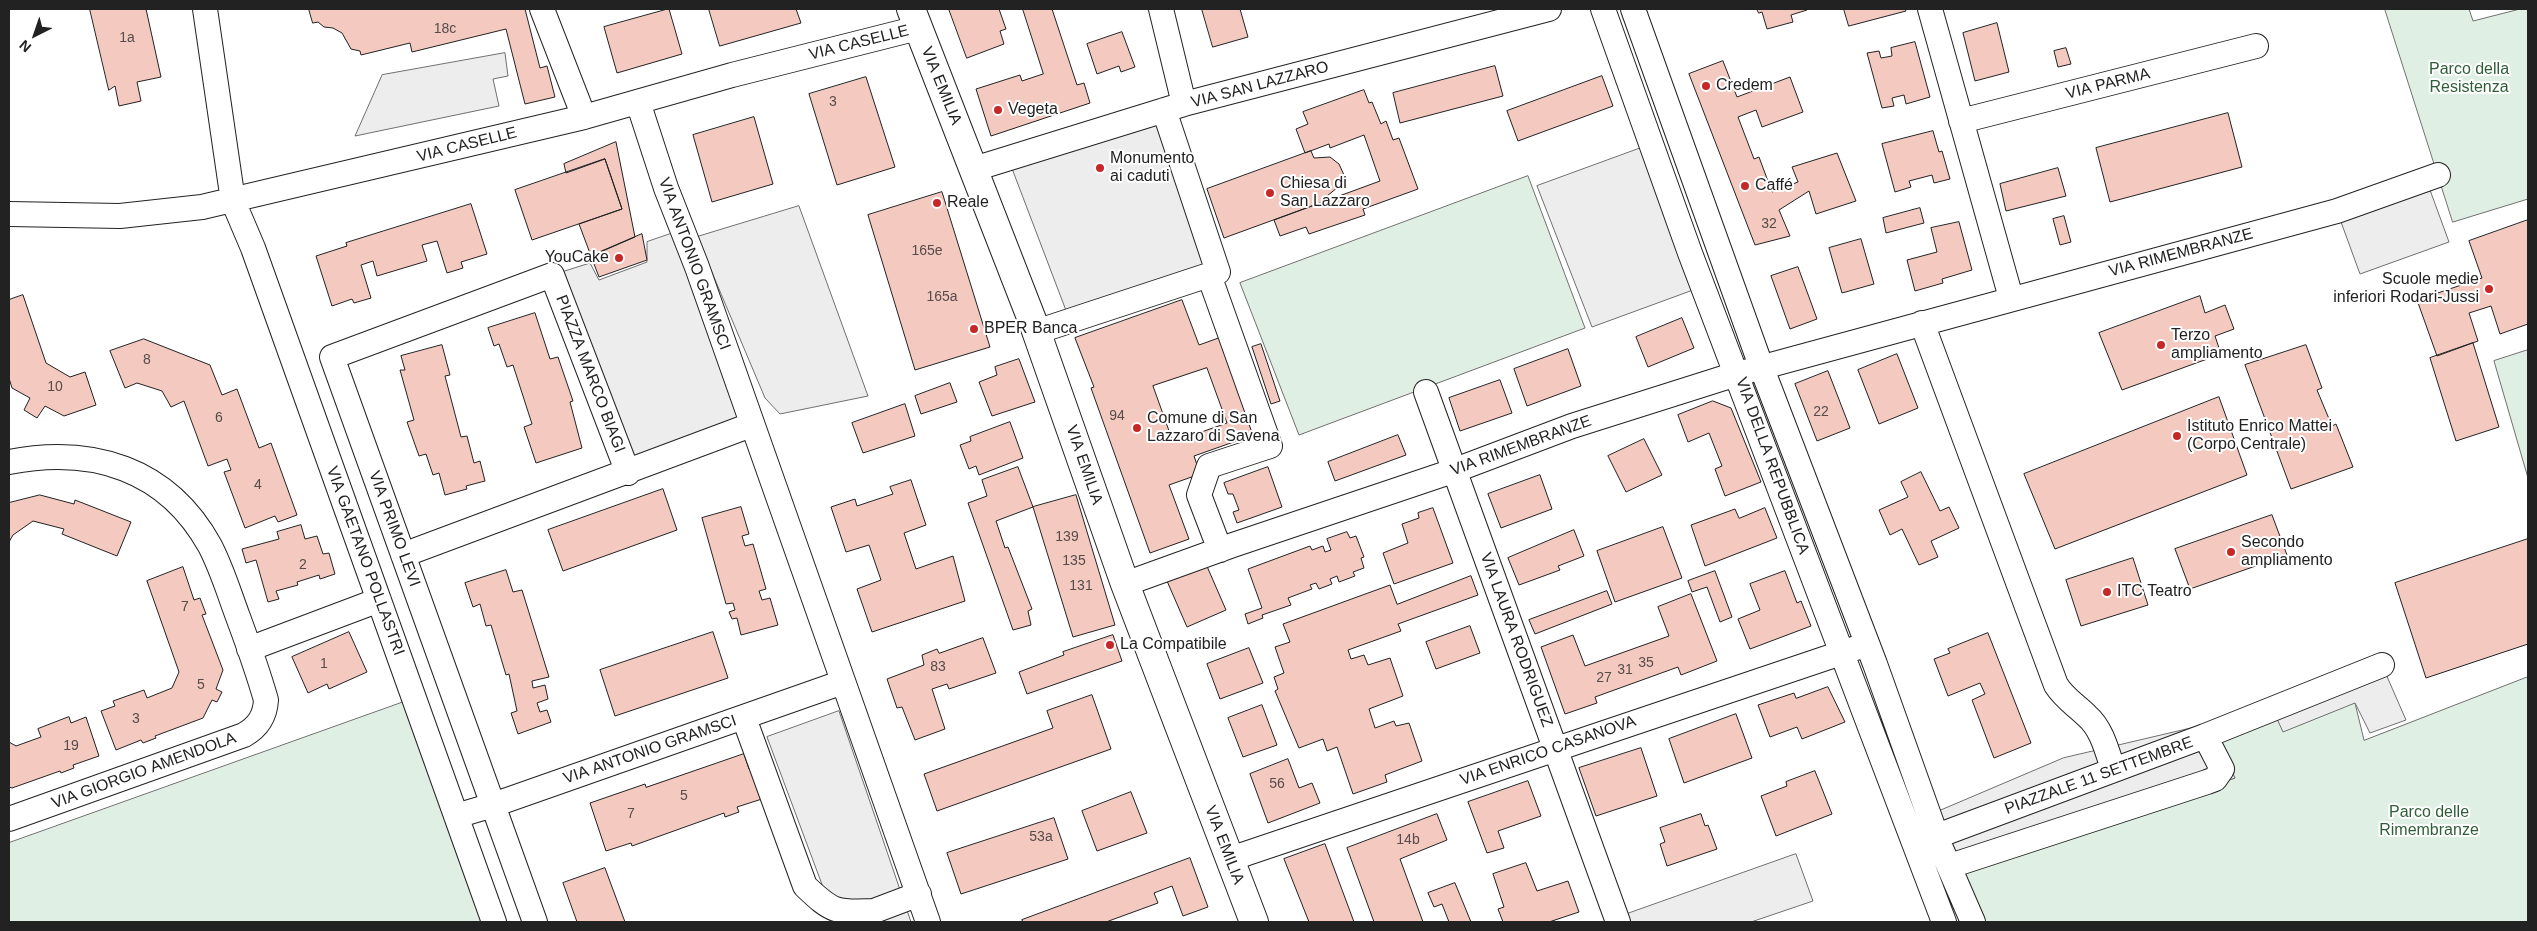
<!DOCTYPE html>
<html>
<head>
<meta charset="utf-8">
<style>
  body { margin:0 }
  #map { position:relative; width:2537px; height:931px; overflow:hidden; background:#fff; font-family:Helvetica,sans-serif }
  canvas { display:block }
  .frame { position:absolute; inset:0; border:10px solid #222; pointer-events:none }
  .north { position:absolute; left:10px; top:10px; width:50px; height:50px; -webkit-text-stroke:4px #fff; paint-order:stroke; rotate:221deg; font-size:14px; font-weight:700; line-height:20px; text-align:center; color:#222 }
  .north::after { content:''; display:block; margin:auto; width:18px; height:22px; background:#222; clip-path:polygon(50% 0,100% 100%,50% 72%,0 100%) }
</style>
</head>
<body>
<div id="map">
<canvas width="2537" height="931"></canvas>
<div class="frame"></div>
<div class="north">N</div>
</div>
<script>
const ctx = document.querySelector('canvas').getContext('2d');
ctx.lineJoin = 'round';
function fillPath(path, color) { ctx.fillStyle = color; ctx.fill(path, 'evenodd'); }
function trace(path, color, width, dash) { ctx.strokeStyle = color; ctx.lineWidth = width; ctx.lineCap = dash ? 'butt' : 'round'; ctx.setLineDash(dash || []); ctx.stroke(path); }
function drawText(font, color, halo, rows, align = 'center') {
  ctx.font = font + ' Helvetica,sans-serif'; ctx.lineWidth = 4; ctx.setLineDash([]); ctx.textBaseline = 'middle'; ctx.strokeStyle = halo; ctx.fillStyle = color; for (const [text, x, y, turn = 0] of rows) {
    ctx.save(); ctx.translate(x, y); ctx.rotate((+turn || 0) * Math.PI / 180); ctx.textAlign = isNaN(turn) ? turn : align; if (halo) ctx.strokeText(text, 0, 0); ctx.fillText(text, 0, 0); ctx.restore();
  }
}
const green = new Path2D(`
  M 2385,9 L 2469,9 L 2473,21 L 2520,9 L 2528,9 L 2528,199 L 2453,222 Z
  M 1528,176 L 1585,328 L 1299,435 L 1240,283 Z
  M 2528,350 L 2528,478 L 2494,361 Z
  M 2528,677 L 2528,922 L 1973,922 L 1953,873 L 2235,778 L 2211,731 L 2355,703 L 2364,740 Z
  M 415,698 L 498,922 L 9,922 L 9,843 Z`);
fillPath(green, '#e0efe3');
trace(green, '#6f6f6f', 1);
const parking = new Path2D(`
  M 505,53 L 508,76 L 493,79 L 499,106 L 355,136 L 382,75 Z
  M 1164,110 L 1218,272 L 1070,321 L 1008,158 Z
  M 1641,148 L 1693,290 L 1592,327 L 1537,186 Z
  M 2426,179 L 2449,242 L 2360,274 L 2337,211 Z
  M 799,206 L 868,396 L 780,414 L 765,398 L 697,237 Z
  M 682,230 L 751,425 L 628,473 L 552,275 L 590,263 L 599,280 L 647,262 L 647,242 Z
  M 2382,665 L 2406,720 L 2370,733 L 2355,703 L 2283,732 L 2273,710 Z
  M 839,711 L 911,922 L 836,922 L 767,737 Z
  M 2205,725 L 2211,731 L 2235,778 L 1953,873 L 1929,815 L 2063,758 Z
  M 1796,854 L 1813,901 L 1751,922 L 1630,922 L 1627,914 Z`);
fillPath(parking, '#ededed');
trace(parking, '#6f6f6f', 1);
const building = new Path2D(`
  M 90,9 L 146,9 L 161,77 L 137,82 L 141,101 L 119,106 L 115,86 L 109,90 Z
  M 309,9 L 525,9 L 540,68 L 547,66 L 555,97 L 525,104 L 506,29 L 412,52 L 410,43 L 361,55 L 360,51 L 351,49 L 342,33 L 333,28 L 324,27 L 318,22 L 313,23 Z
  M 669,9 L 682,54 L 617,73 L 604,27 Z
  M 709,9 L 796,9 L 801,23 L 720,46 Z
  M 949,9 L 999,9 L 1006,29 L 1000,31 L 1004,44 L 967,58 Z
  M 1023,9 L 1052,9 L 1077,85 L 1084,83 L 1090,103 L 991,136 L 976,89 L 1020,75 L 1022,81 L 1043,74 Z
  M 1202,9 L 1240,9 L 1248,37 L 1213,47 Z
  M 1757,9 L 1807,9 L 1807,10 L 1791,15 L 1793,22 L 1767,29 L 1762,12 L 1759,13 Z
  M 1844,9 L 1905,9 L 1906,11 L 1849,26 Z
  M 1997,23 L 2009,72 L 1975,81 L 1963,33 Z
  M 1122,32 L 1135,67 L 1121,72 L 1119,66 L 1097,74 L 1087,44 Z
  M 1915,42 L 1930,97 L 1906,104 L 1904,95 L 1892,98 L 1894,106 L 1882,108 L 1867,53 L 1879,51 L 1881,58 L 1892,56 L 1891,48 Z
  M 2066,48 L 2071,64 L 2058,67 L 2054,51 Z
  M 1723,61 L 1737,97 L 1790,77 L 1803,112 L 1762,127 L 1756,110 L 1738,117 L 1754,159 L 1759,157 L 1772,192 L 1798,182 L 1792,167 L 1837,153 L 1856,201 L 1816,214 L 1809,191 L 1779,210 L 1790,236 L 1755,245 L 1689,74 Z
  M 1495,66 L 1503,96 L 1400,123 L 1393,93 Z
  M 1602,76 L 1613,106 L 1518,141 L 1507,111 Z
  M 866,77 L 895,167 L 837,185 L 809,94 Z
  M 1364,90 L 1369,103 L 1372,102 L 1381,124 L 1386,121 L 1393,140 L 1399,138 L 1418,189 L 1363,209 L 1365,215 L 1309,234 L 1306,227 L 1280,236 L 1274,220 L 1380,181 L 1364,135 L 1330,148 L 1329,144 L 1305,153 L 1296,129 L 1308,124 L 1303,112 Z
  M 2228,113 L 2242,167 L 2110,202 L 2096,148 Z
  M 754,117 L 773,184 L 712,202 L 693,135 Z
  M 1933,131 L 1939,152 L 1942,151 L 1950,179 L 1934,183 L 1932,175 L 1909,181 L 1911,187 L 1895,192 L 1882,144 Z
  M 616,142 L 635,237 L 591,256 L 579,224 L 622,209 L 605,159 L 566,173 L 564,164 Z
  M 1311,151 L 1314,158 L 1330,157 L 1339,164 L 1344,175 L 1343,183 L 1327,196 L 1328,200 L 1224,238 L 1207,189 Z
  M 605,159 L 622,209 L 532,240 L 515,190 Z
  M 2058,168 L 2066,196 L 2006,211 L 2000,184 Z
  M 942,192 L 990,347 L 915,370 L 868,215 Z
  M 471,204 L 487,254 L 461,262 L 463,268 L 447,273 L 437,241 L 422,245 L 427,261 L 377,276 L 373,261 L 361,265 L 371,298 L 354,303 L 352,299 L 332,306 L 316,256 L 347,246 L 346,243 Z
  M 1920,208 L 1924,223 L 1886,233 L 1883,218 Z
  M 2064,216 L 2071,242 L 2060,245 L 2053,219 Z
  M 2528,220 L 2528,324 L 2500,334 L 2491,306 L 2469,313 L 2478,341 L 2437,356 L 2417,300 L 2482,278 L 2469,241 Z
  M 1959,222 L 1972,270 L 1942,279 L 1943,283 L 1915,291 L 1907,260 L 1937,252 L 1931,228 Z
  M 642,234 L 647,260 L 599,277 L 591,256 Z
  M 1861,239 L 1874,284 L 1842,293 L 1829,248 Z
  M 1798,267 L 1817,319 L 1790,329 L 1771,276 Z
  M 23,295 L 46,363 L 70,377 L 85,372 L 96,405 L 64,416 L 45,406 L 37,418 L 24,410 L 30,398 L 12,388 L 9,378 L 9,300 Z
  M 2200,296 L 2205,313 L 2225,305 L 2234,329 L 2215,336 L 2221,354 L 2122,390 L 2099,333 Z
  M 1182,300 L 1199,345 L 1224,336 L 1259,433 L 1194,456 L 1200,474 L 1169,485 L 1189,539 L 1150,553 L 1091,388 L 1094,387 L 1075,338 ZM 1207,368 L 1227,423 L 1173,442 L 1153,386 Z
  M 535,313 L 550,359 L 558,357 L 573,401 L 570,402 L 582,448 L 536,463 L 524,427 L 532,424 L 513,365 L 507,367 L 499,344 L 494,346 L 488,328 Z
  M 1682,318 L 1694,348 L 1648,367 L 1636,337 Z
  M 144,339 L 210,365 L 222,395 L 237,389 L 259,448 L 271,443 L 297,515 L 278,522 L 275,516 L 245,528 L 224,472 L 231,470 L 227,459 L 208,466 L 184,401 L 171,407 L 162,391 L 137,383 L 125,388 L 110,351 Z
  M 2473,343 L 2499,427 L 2456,441 L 2430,358 Z
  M 1261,344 L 1280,401 L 1271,404 L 1252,347 Z
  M 442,345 L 450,375 L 445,376 L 461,437 L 467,436 L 474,463 L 480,461 L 485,481 L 466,486 L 467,489 L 445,495 L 439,473 L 433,475 L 426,454 L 419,456 L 407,422 L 414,420 L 400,370 L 405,370 L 401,356 Z
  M 2306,345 L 2322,388 L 2317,390 L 2332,426 L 2336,424 L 2353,467 L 2291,489 L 2245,365 Z
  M 1568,349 L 1581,386 L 1527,406 L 1514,369 Z
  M 1897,354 L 1918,408 L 1879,424 L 1858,370 Z
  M 1019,359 L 1035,402 L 992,416 L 979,382 L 997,375 L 995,367 Z
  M 1828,371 L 1850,428 L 1817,441 L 1795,384 Z
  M 1500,380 L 1512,413 L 1460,431 L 1449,398 Z
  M 950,383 L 957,402 L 921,414 L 915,396 Z
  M 2219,397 L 2247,475 L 2055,549 L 2024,474 Z
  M 1713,401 L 1731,408 L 1761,482 L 1725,496 L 1715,469 L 1722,466 L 1709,433 L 1688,442 L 1678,415 Z
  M 905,404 L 915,436 L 863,453 L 852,423 Z
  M 1010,422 L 1023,458 L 979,475 L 976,466 L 969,469 L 960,445 L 971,441 L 970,437 Z
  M 1398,435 L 1406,455 L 1335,481 L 1328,462 Z
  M 1644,439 L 1662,475 L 1626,492 L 1608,456 Z
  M 1018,467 L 1033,507 L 996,521 L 1005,548 L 1008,547 L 1032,609 L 1028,611 L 1031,625 L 1013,630 L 968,503 L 987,496 L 982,480 Z
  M 1268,467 L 1282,507 L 1237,523 L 1233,512 L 1239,510 L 1233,494 L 1228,494 L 1224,483 Z
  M 1921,472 L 1940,511 L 1949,507 L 1959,528 L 1931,541 L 1938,557 L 1919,565 L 1902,529 L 1890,535 L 1879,510 L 1908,497 L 1901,482 Z
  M 1540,475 L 1552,509 L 1501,528 L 1488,494 Z
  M 911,480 L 926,525 L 904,533 L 916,569 L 953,556 L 965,601 L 872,632 L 857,589 L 881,580 L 869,545 L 846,552 L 831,507 L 855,499 L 857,506 L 893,494 L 890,487 Z
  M 663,489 L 677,530 L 563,571 L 548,530 Z
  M 40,495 L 74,504 L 75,500 L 131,522 L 117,556 L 62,534 L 64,529 L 33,521 L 13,535 L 9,542 L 9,503 Z
  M 1076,495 L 1115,625 L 1073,637 L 1033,507 Z
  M 741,507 L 749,534 L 742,536 L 745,546 L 753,544 L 766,589 L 759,591 L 762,600 L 770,598 L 778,625 L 741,635 L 737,618 L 732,619 L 729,612 L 735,610 L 733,603 L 726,604 L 702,518 Z
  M 1433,508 L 1453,563 L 1394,584 L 1383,553 L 1408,543 L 1402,524 L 1419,518 L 1418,513 Z
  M 1765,508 L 1777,538 L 1705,566 L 1691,525 L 1735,509 L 1739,518 Z
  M 2272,515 L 2287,555 L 2190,589 L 2175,549 Z
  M 301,525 L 305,539 L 317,536 L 323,554 L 329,553 L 335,574 L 320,579 L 319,575 L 297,582 L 298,585 L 276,591 L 279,599 L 268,602 L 256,560 L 246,563 L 242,549 L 279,539 L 277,532 Z
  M 1663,527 L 1682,578 L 1615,602 L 1597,551 Z
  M 1574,530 L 1584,556 L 1558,566 L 1560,570 L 1519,585 L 1508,558 Z
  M 1347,532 L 1350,538 L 1356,536 L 1364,557 L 1361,558 L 1364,568 L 1353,572 L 1355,576 L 1339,582 L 1337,576 L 1330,579 L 1332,584 L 1319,589 L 1316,583 L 1310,585 L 1312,589 L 1288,598 L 1291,605 L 1262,615 L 1263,618 L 1248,624 L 1245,614 L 1262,608 L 1248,569 L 1310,546 L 1312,550 L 1323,546 L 1325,552 L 1331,550 L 1327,539 Z
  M 2528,539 L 2528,644 L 2426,678 L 2395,583 Z
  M 2133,558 L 2148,605 L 2081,626 L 2066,580 Z
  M 1206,564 L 1226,610 L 1187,627 L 1167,581 Z
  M 183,567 L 194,600 L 200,598 L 206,614 L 202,615 L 223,670 L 216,689 L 222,692 L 217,702 L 212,700 L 203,718 L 155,736 L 156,738 L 143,743 L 141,740 L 116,750 L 101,711 L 115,706 L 113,701 L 144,690 L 147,698 L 172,688 L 179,672 L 147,581 Z
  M 506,570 L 513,592 L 522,590 L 549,677 L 532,681 L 533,688 L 545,685 L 548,699 L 537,703 L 540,712 L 547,710 L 551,722 L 518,734 L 511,713 L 517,711 L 509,674 L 506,675 L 491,625 L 486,626 L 480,604 L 473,607 L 465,583 Z
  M 1715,571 L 1732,617 L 1720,622 L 1707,587 L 1692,592 L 1688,581 Z
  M 1785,571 L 1797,603 L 1801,601 L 1811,626 L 1750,649 L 1738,619 L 1760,610 L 1750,584 Z
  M 1471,576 L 1478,595 L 1398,624 L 1401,631 L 1348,650 L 1351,659 L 1364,655 L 1368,665 L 1390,658 L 1403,696 L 1369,709 L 1375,728 L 1394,721 L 1396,726 L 1409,723 L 1422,761 L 1385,775 L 1387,782 L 1353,794 L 1337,747 L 1327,751 L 1323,739 L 1299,748 L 1275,691 L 1278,689 L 1274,677 L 1284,673 L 1275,647 L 1290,642 L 1283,624 L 1390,585 L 1397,604 Z
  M 1607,591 L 1612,604 L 1535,634 L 1529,620 Z
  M 1691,594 L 1717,661 L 1681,675 L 1678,667 L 1595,697 L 1597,703 L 1565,714 L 1541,647 L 1573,635 L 1585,666 L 1669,636 L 1658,607 Z
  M 1470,626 L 1480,653 L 1436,669 L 1426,642 Z
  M 349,632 L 367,672 L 329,689 L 327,684 L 308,693 L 292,657 Z
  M 713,632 L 728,678 L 615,716 L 600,670 Z
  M 1988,633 L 2031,743 L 1994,758 L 1972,700 L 1985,694 L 1980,683 L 1948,696 L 1934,659 L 1950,653 L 1948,649 Z
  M 1113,635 L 1122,661 L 1027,694 L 1019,672 L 1064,655 L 1063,652 Z
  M 983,638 L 996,673 L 949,689 L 947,684 L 932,689 L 945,729 L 915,740 L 902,707 L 897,708 L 887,679 L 924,665 L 922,655 L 937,649 L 939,653 Z
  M 1249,648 L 1263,683 L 1220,699 L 1207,664 Z
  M 1828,687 L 1845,722 L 1802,739 L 1797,727 L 1770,737 L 1758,705 L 1794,693 L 1796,698 Z
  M 1092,695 L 1111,749 L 937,811 L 924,774 L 1053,728 L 1047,711 Z
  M 1262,705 L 1277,745 L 1243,757 L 1228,718 Z
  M 1736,714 L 1752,758 L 1684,783 L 1669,739 Z
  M 69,717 L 71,723 L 86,717 L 99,756 L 73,765 L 74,768 L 61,773 L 60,771 L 12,788 L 9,787 L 9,742 L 16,746 L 41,737 L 38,729 Z
  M 1641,748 L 1657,796 L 1596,816 L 1579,768 Z
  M 744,754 L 749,769 L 755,768 L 765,798 L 737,807 L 739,812 L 725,817 L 724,813 L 632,846 L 631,843 L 606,851 L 590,803 L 645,784 L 646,787 Z
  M 1288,759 L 1299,788 L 1312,783 L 1320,803 L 1268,823 L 1250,774 Z
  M 1815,771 L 1832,814 L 1776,836 L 1761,796 L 1787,786 L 1786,782 Z
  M 1528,781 L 1541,816 L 1498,831 L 1504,848 L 1487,853 L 1468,802 Z
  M 1131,792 L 1147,833 L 1097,851 L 1082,811 Z
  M 1437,814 L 1447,840 L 1400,859 L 1423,922 L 1374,922 L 1347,848 Z
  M 1701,814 L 1705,826 L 1708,825 L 1717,849 L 1667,866 L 1660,844 L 1665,842 L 1660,828 Z
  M 1054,818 L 1068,859 L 961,894 L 947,853 Z
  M 1325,844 L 1354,922 L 1309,922 L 1284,859 Z
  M 1190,858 L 1208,907 L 1183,916 L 1172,886 L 1154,893 L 1158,903 L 1106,922 L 1023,922 L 1022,920 Z
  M 1526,863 L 1537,891 L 1568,881 L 1579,912 L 1549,922 L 1503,922 L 1498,909 L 1504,907 L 1493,874 Z
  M 605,868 L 625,922 L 577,922 L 563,883 Z
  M 1455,883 L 1471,922 L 1449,922 L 1442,904 L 1434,907 L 1428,893 Z`);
fillPath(building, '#f3c9c0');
trace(building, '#222', 1);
const minor = new Path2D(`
  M 205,9 L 233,201 L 253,248 L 494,922
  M 542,9 L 584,117
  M 1161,9 L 1184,104
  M 1603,9 L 1690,253 L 1944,922
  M 1633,9 L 1761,366 L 1875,664 L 1940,846 L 1973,922
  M 1930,9 L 2011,298
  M 638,102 L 666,188 L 697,267 L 928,922
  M 1961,121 L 2256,46
  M 974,169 L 1184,104 L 1549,9
  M 9,214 L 120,216 L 202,207 L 584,117 L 732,75 L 918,28
  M 1209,275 L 1270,446 L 1209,466 L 1199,495 L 1220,550
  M 1922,323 L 2056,685 C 2065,699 2076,705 2087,716 C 2102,729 2107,751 2113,769
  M 1036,332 L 1218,272 L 1164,110
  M 1426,392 L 1618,922
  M 9,462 C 92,446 167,468 210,546 C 222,569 229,593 238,617 C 248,644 258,672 266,700 C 265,717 258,727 244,735 L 9,819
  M 403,555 L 751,425
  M 1125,584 L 1233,545 L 1453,471 L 1572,426 L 1730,376 L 2337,211 L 2438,175
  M 249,649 L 379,600
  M 744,718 L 805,886 C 832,912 836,913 874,911
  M 2205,736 L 2382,665
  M 456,816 L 493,805 L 843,682
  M 1937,836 L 2205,736 L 2222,769 L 2215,779 L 2207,782 L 1950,866
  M 1230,859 L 1856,648
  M 861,919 L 874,911 L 919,894
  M 535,922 L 332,357 L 552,275 L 628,473`);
const major = new Path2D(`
  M 911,9 L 1034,325 L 1125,584 L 1254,922`);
trace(minor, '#222', 26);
trace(major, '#222', 30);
trace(minor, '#fff', 24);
trace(major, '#fff', 28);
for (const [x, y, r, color] of [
  [1706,86,5,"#c62828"],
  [998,110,5,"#c62828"],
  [1100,168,5,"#c62828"],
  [1745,186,5,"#c62828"],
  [1270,193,5,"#c62828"],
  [937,203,5,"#c62828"],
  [619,258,5,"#c62828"],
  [2489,289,5,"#c62828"],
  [974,329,5,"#c62828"],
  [2161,345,5,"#c62828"],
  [1137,428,5,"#c62828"],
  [2177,436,5,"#c62828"],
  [2231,552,5,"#c62828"],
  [2107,592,5,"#c62828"],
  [1110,645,5,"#c62828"]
]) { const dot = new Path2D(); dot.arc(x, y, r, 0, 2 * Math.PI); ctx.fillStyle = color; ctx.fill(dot); trace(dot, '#fff', 2); }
drawText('14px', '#564c4a', null, [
  ["18c",445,29],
  ["1a",127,38],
  ["3",833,102],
  ["32",1769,224],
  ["165e",927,251],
  ["165a",942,297],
  ["8",147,360],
  ["10",55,387],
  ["22",1821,412],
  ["94",1117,416],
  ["6",219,418],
  ["4",258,485],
  ["139",1067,537],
  ["135",1074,561],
  ["2",303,565],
  ["131",1081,586],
  ["7",185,607],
  ["35",1646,663],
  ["1",324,664],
  ["83",938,667],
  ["31",1625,670],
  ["27",1604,678],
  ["5",201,685],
  ["3",136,719],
  ["19",71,746],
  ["56",1277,784],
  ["5",684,796],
  ["7",631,814],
  ["53a",1041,837],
  ["14b",1408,840]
]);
drawText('16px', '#222', '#fff', [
  ["VIA CASELLE",859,43,-14],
  ["VIA PARMA",2108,84,-14],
  ["VIA SAN LAZZARO",1260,85,-15],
  ["VIA EMILIA",941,86,68],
  ["VIA CASELLE",467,145,-14],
  ["VIA RIMEMBRANZE",2181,253,-15],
  ["VIA ANTONIO GRAMSCI",694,264,70],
  ["PIAZZA MARCO BIAGI",590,374,69],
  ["VIA RIMEMBRANZE",1521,446,-20],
  ["VIA EMILIA",1084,465,71],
  ["VIA DELLA REPUBBLICA",1772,466,70],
  ["VIA PRIMO LEVI",394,529,70],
  ["VIA GAETANO POLLASTRI",365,561,70],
  ["VIA LAURA RODRIGUEZ",1516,640,70],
  ["VIA ANTONIO GRAMSCI",650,750,-19],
  ["VIA ENRICO CASANOVA",1548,751,-19],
  ["VIA GIORGIO AMENDOLA",144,771,-20],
  ["PIAZZALE 11 SETTEMBRE",2099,776,-20],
  ["VIA EMILIA",1224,845,69]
]);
drawText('16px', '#2f5e38', '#fff', [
  ["Parco della",2469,70],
  ["Resistenza",2469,88],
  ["Parco delle",2429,813],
  ["Rimembranze",2429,831]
]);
drawText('16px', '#222', '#fff', [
  ["Credem",1716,86],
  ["Vegeta",1008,110],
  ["Monumento",1110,159],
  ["ai caduti",1110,177],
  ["Chiesa di",1280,184],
  ["San Lazzaro",1280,202],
  ["Caffé",1755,186],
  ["Reale",947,203],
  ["YouCake",609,258,"right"],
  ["Scuole medie",2479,280,"right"],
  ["inferiori Rodari-Jussi",2479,298,"right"],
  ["BPER Banca",984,329],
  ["Terzo",2171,336],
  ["ampliamento",2171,354],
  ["Comune di San",1147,419],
  ["Lazzaro di Savena",1147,437],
  ["Istituto Enrico Mattei",2187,427],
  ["(Corpo Centrale)",2187,445],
  ["Secondo",2241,543],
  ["ampliamento",2241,561],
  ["ITC Teatro",2117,592],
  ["La Compatibile",1120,645]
], 'left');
</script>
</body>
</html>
